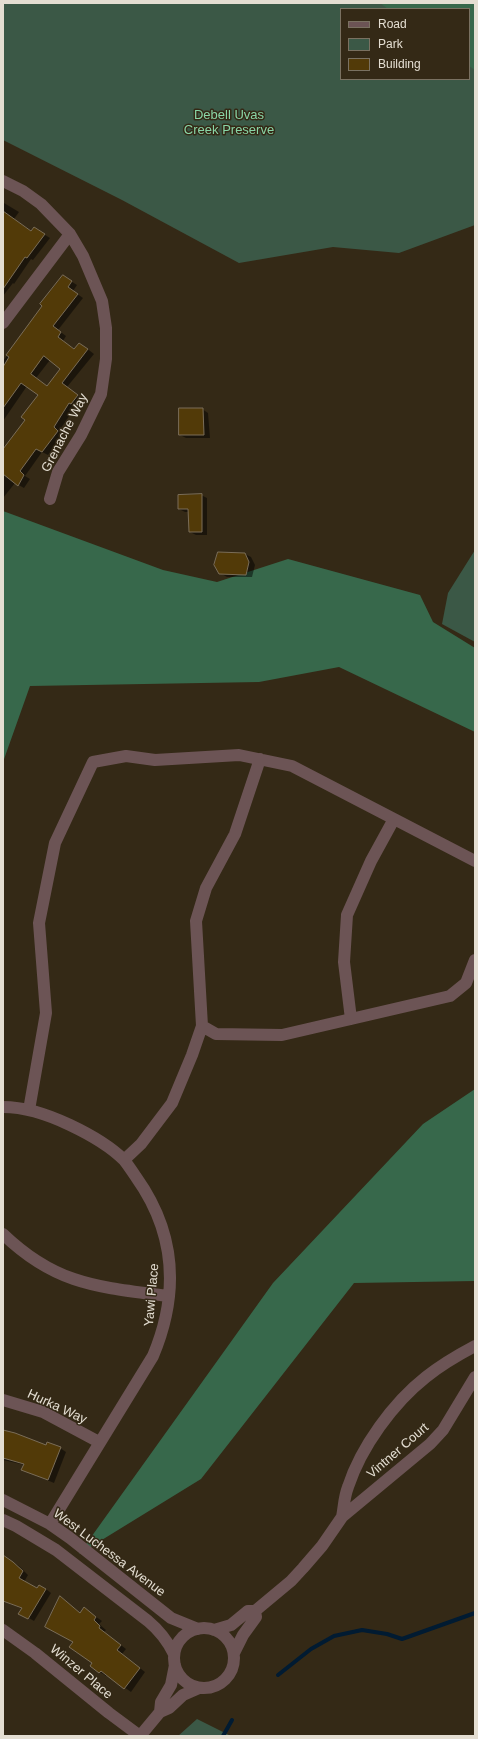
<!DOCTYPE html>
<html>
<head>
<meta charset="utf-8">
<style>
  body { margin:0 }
  #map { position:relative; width:478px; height:1739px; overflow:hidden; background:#342916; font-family:Helvetica,sans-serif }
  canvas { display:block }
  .frame { position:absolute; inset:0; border:4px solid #e4ded2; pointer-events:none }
  .legend { position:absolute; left:340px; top:8px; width:130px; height:72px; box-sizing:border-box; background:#342916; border:1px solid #7a7161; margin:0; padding:5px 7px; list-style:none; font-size:12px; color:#e4ded2 }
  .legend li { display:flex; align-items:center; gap:8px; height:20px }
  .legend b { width:20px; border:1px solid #7a7161 }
</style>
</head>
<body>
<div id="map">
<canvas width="478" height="1739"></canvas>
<div class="frame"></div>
<ul class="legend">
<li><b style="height:5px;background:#6c5455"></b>Road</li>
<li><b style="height:11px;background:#3b5846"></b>Park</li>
<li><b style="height:11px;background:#523a08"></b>Building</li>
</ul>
</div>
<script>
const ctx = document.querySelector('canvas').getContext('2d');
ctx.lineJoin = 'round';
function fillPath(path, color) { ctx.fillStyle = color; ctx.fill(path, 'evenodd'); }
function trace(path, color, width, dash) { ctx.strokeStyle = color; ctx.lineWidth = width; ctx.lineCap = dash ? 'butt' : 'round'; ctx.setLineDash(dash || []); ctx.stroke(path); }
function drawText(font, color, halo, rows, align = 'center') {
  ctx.font = font + ' Helvetica,sans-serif'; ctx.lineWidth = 3; ctx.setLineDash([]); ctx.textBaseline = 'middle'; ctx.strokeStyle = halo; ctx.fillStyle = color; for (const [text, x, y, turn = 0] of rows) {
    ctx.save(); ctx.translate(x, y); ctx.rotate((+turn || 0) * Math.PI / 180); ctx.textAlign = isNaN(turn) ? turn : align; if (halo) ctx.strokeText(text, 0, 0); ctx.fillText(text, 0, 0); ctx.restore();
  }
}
fillPath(new Path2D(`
  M 3,3 L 475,3 L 475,225 L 399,253 L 333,247 L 239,263 L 122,200 L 3,140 ZM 341,9 L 469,9 L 469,79 L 341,79 Z
  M 475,550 L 475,642 L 442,624 L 448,593 Z
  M 197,1719 L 231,1736 L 178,1736 Z`), '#3b5846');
fillPath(new Path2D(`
  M 380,3 L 475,3 L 475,70 L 469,66 L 469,9 L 388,9 Z
  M 3,511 L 163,570 L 217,582 L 288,559 L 420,595 L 433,622 L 475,648 L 475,732 L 339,667 L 259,682 L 30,686 L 3,762 Z
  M 475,1089 L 475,1281 L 354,1283 L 201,1479 L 79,1554 L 273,1283 L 423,1124 Z`), '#37684b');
fillPath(new Path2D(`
  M 4,203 L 19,212 L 14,219 L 32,231 L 34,228 L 50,238 L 33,260 L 31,259 L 14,284 L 13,283 L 3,296 L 3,205 Z
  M 69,280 L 77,285 L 73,291 L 83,298 L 58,330 L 66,336 L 63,341 L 75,349 L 85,347 L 94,354 L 67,387 L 83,399 L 78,407 L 76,406 L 59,431 L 64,435 L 48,455 L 42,452 L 25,476 L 30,479 L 24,488 L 15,483 L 3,498 L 3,444 L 6,447 L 27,420 L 39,395 L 27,386 L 3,421 L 3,361 L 44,306 ZM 50,360 L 61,369 L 48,387 L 36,378 Z
  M 202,409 L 208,413 L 210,438 L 186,438 L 180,435 Z
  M 201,495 L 207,498 L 207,535 L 196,535 L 190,532 L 189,512 L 185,512 L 179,509 Z
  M 245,554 L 251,557 L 255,565 L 252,577 L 227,577 L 220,573 Z
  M 3,1431 L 47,1446 L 60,1448 L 66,1452 L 54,1483 L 23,1470 L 25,1465 L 3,1460 Z
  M 3,1556 L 19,1566 L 28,1575 L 24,1582 L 37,1589 L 46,1589 L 51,1593 L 34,1621 L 20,1613 L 23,1609 L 3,1601 Z
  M 61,1598 L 81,1613 L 85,1609 L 102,1621 L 99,1624 L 106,1630 L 104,1632 L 126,1649 L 122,1654 L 145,1672 L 131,1692 L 107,1675 L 106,1676 L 91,1666 L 93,1663 L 74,1642 Z`), '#0007');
trace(new Path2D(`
  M 278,1675 L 311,1649 L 334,1636 L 362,1630 L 387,1634 L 402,1639 L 475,1613
  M 223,1736 L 232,1720`), '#011b32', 4);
const building = new Path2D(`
  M 3,211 L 31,231 L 34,227 L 45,234 L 27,258 L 25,257 L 3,289 Z
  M 63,275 L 72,281 L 68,287 L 78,294 L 53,326 L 61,332 L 58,337 L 74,349 L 79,343 L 88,349 L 62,383 L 78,395 L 71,404 L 69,403 L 54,427 L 58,431 L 42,452 L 36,449 L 20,471 L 24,475 L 18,486 L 3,474 L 3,449 L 25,420 L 21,417 L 38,395 L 21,383 L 3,408 L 3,367 L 9,357 L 6,355 L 42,306 L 40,304 ZM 44,356 L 60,369 L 47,386 L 31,374 Z
  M 179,408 L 203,408 L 204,435 L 179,435 Z
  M 202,494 L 202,532 L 189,532 L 188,509 L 178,509 L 178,495 Z
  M 218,552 L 245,553 L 249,562 L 246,575 L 219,574 L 214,565 Z
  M 3,1430 L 15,1433 L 46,1445 L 47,1442 L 61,1447 L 48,1480 L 21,1470 L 24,1464 L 3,1458 Z
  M 3,1555 L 13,1562 L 23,1571 L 19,1578 L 37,1588 L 39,1585 L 46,1589 L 28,1619 L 18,1614 L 22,1608 L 3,1601 Z
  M 60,1596 L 80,1613 L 84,1607 L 96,1617 L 94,1620 L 100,1626 L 99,1628 L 121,1645 L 117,1650 L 140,1668 L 124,1689 L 101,1671 L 99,1673 L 90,1666 L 92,1663 L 69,1647 L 73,1642 L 45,1627 Z`);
fillPath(building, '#523a08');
trace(building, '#7a6d58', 1);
trace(new Path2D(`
  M 3,181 L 23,191 L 41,204 L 70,234 L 83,256 L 102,301 L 106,328 L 106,359 L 101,394 L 81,435 L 58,472 L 50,499
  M 3,323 L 70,234
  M 260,759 L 235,834 L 206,888 L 196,921 L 202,1026 L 216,1034 L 282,1035 L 450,996 L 466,983 L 475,960
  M 351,1019 L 344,962 L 347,915 L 371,861 L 394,819
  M 3,1107 C 27,1107 49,1115 70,1125 C 89,1134 109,1145 124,1160 C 128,1165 132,1171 136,1177 C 176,1233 179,1294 153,1356 L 50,1524
  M 29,1110 L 46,1013 L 39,923 L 55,843 L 93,762 L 126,756 L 155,760 L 239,755 L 292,766 L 475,861
  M 124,1160 L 141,1144 L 172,1103 L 192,1055 L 202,1026
  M 3,1234 C 56,1285 98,1287 168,1296
  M 3,1400 L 43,1412 L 99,1442
  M 3,1500 L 50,1524 L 70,1538 L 171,1618 L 198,1629
  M 342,1517 C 344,1507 344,1497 348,1487 C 361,1447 393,1403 426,1377 C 441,1365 458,1355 475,1346
  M 3,1520 L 16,1526 L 56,1550 L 148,1621 C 160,1631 167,1640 174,1654
  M174 1658a30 30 0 1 1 60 0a30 30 0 1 1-60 0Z
  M 3,1630 L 35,1653 L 109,1713 L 140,1736
  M 214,1630 L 231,1625 L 248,1611 L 255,1611 L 291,1581 L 303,1568 L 322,1546 L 342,1517 L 430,1444 L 443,1430 L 475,1377
  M 234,1653 L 243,1635 L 256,1617 L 255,1611
  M 160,1712 L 161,1702 L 171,1685 L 175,1665
  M 140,1736 L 160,1712 L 169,1708 L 183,1695 L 199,1688`), '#6c5455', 12);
drawText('13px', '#89d5a6', '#342916', [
  ["Debell Uvas",229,115],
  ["Creek Preserve",229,130]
]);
drawText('13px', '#e4ded2', '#342916', [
  ["Grenache Way",65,433,-63],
  ["Yawi Place",152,1295,-85],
  ["Hurka Way",57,1407,25],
  ["Vintner Court",398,1451,-41],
  ["West Luchessa Avenue",109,1553,37],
  ["Winzer Place",81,1672,40]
]);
</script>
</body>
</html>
